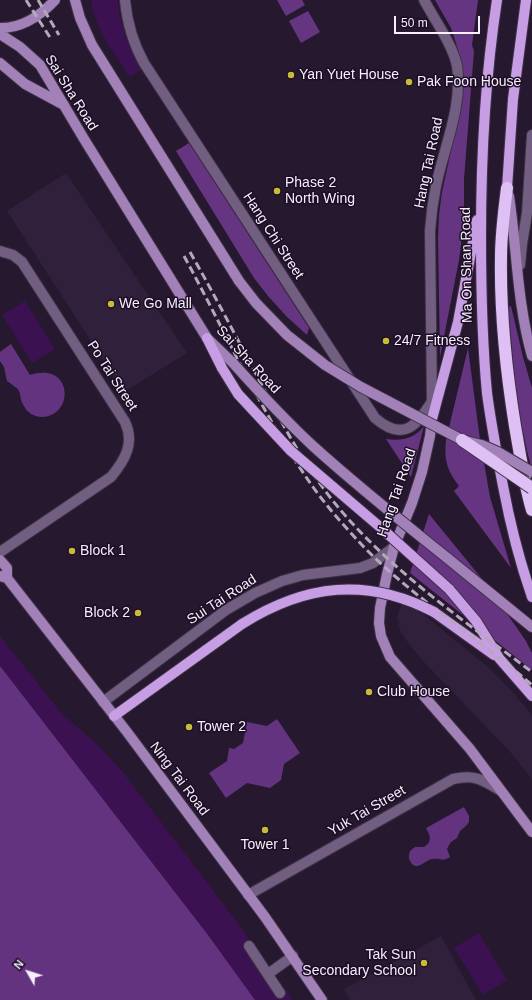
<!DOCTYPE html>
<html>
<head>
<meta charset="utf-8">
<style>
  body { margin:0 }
  #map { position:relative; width:532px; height:1000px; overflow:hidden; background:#26182e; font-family:Arial,sans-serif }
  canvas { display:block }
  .north { position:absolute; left:8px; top:952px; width:40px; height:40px; -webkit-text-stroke:3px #1c0e24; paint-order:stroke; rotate:309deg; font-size:11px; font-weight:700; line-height:16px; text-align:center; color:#f8eefe }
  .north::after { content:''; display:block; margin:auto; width:14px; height:18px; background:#f8eefe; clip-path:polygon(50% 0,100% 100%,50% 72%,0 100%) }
  .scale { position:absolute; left:394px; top:16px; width:86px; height:18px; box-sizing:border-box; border:2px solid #f8eefe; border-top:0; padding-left:5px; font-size:12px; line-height:14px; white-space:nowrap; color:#f8eefe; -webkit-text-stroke:3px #1c0e24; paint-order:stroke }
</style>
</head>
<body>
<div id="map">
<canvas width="532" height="1000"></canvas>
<div class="north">N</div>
<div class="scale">50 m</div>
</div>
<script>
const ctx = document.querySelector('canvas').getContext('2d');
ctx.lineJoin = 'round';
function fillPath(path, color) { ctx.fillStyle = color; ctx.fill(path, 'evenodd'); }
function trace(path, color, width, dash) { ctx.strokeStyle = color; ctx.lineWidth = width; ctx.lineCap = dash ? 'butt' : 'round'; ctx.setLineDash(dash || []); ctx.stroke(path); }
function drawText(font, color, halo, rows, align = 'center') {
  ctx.font = font + ' Arial,sans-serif'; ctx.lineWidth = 3; ctx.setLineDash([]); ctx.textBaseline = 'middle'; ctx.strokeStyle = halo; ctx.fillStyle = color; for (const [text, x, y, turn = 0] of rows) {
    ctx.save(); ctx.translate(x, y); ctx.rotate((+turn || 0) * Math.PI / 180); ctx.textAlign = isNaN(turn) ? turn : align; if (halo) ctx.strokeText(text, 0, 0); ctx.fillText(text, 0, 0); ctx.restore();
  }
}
fillPath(new Path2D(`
  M 66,173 L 187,353 L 124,392 L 7,211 Z
  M 406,600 L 488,667 L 511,690 L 532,715 L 532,779 L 510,752 L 425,663 L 413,649 L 401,633 L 397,617 L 401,605 Z
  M 441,936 L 476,1000 L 350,1000 L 344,989 Z`), '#31203c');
fillPath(new Path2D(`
  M 91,0 L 118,0 C 119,25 130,48 142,69 L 130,77 C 115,54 94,28 91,0 Z
  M 25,301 L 55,349 L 32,363 L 2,315 Z
  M 0,636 L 62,714 L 97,744 L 123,772 L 236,921 L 293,1000 L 255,1000 L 208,935 L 0,666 Z
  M 479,933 L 507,980 L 483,995 L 454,948 Z`), '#3c1152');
fillPath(new Path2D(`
  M 277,0 L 302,0 L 305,5 L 286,16 Z
  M 435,0 L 478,0 L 472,45 L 474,51 L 464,179 L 464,221 L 459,260 L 440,357 L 438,238 L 439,215 L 442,192 L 455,133 L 462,75 L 460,58 L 456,43 L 451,28 Z
  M 308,11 L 320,32 L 301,43 L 289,21 Z
  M 189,143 L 309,328 L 307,335 L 287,317 L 268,296 L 254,278 L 176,151 Z
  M 511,306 L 523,357 L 532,388 L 532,470 C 517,417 513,361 508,307 Z
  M 468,348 L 480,440 L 490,497 L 511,568 L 454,491 L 459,486 C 447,470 444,460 446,440 Z
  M 424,426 L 411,477 L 386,439 C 402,441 414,439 424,426 Z
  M 429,514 L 487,585 L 526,641 L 532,653 L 532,670 L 410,573 Z`), '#653581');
fillPath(new Path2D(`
  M 11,344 L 30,375 C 73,361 75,416 42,417 C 35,417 27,413 24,406 C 20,401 21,394 18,389 L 7,381 L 4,367 L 0,361 L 0,352 Z
  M 0,666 L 208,935 L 255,1000 L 0,1000 Z
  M 277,719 L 300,753 L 284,764 L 281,780 L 270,788 L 247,783 L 226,798 L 209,773 L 227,761 L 229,748 L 234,749 L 243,743 L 247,722 L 267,726 Z
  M 464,807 L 469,816 L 469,822 L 466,826 L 460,831 L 457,838 L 451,842 L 449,845 L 447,849 L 450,857 C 443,862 440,858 432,859 C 425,860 416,873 410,861 C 408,857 409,855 410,851 L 415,847 L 424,847 C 433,841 430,836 426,828 Z`), '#63337f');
const street = new Path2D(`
  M 125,0 C 127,22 133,43 144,63 L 375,418 C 404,443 417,425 433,400
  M 424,0 C 434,19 453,45 457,66 C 463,106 444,147 436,186 C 433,201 431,216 430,231 L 432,405
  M 0,251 L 13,255 L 22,262 L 125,422 C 135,443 125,460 111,477 L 0,552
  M 520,265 L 522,244 L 527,213 L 532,135
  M 103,702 L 226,610 L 255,593 L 282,581 L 303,575 L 360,568 L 373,563 L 394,547
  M 248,895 L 453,779 C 475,774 483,780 501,791
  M 249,946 L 280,993
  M 268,974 L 293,956`);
const secondary = new Path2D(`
  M 75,0 L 80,18 L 92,45 L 239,281
  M 0,28 C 23,28 40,16 55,0
  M 0,34 L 20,47 L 40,65 L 84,139 L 207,338 L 233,363
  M 0,63 L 25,84 L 64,105
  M 509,196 C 517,249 517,303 532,356
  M 432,419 L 430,436 L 422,472 L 412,503 L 394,547 L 387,574 L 380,608 L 379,623 L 381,636 L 390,657 L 470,749 L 532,832
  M 446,557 L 532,627
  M 0,560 L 7,568 L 7,578
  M 0,576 L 7,578 L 127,732 L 265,917 L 322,1000`);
const primary = new Path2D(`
  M 497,0 C 485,78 481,157 481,236 C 481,288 482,341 487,393 C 491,424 497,455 503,486 C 510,523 519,560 532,597
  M 507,188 L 513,99 L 526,0
  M 207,338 L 222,368
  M 432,419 L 458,322 L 477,220
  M 449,589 L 476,621 L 499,658 L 532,696
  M 434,612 L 494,655
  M 114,716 L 242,624`);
const highway = new Path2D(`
  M 507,188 C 504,211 501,234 501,257 C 500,314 506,370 515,426 C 520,454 524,483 532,510`);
trace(street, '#3f3247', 12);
trace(secondary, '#3f3247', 12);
trace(primary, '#3f3247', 12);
trace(highway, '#3f3247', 14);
trace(street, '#725e80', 10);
trace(secondary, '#a281b8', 10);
trace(primary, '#c79de4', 10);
trace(highway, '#dfc0f4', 12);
trace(new Path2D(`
  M 26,0 L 51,39
  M 38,0 L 59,35
  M 190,252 C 213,292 234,333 256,374 C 279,418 302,462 333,501 C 388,569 463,620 532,672
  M 184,256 C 226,333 262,415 313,487 C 328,508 345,527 362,545 C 413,598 477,637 532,685`), '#b4a9bb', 3, [8, 4]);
const secondaryBridge = new Path2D(`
  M 239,281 L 256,303 L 287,335 L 325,365 L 361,387 L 462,440 L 482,445 L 498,452 L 532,472
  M 233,363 C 259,392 285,420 313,446 C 356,485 401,521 446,557`);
const primaryBridge = new Path2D(`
  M 222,368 L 238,394 L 291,451 L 380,527 L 449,589
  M 242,624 C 306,584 367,577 434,612`);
const highwayBridge = new Path2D(`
  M 462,440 L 532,488`);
trace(secondaryBridge, '#3f3247', 12, []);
trace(primaryBridge, '#3f3247', 12, []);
trace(highwayBridge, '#3f3247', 14, []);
trace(secondaryBridge, '#a281b8', 10);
trace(primaryBridge, '#c79de4', 10);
trace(highwayBridge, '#dfc0f4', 12);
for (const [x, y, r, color] of [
  [291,75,4,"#cbba39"],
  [409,82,4,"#cbba39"],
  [277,191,4,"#cbba39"],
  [111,304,4,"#cbba39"],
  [386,341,4,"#cbba39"],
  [72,551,4,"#cbba39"],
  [138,613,4,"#cbba39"],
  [369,692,4,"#cbba39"],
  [189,727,4,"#cbba39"],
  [265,830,4,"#cbba39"],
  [424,963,4,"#cbba39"]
]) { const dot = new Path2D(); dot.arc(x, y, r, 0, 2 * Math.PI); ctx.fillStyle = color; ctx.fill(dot); trace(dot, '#1c0e24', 1.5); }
drawText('14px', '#f8eefe', '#1c0e24', [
  ["Yan Yuet House",299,75],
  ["Pak Foon House",417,82],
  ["Phase 2",285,183],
  ["North Wing",285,199],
  ["We Go Mall",119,304],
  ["24/7 Fitness",394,341],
  ["Block 1",80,551],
  ["Block 2",130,613,"right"],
  ["Club House",377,692],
  ["Tower 2",197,727],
  ["Tower 1",265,845,"center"],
  ["Tak Sun",416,955,"right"],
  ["Secondary School",416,971,"right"]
], 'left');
drawText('14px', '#f8eefe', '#1c0e24', [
  ["Sai Sha Road",71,93,58],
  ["Hang Tai Road",429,163,-78],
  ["Hang Chi Street",273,236,57],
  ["Ma On Shan Road",467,265,-91],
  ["Sai Sha Road",248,360,47],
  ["Po Tai Street",112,376,57],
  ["Hang Tai Road",397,493,-71],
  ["Sui Tai Road",222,600,-33],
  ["Ning Tai Road",179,779,53],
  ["Yuk Tai Street",367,811,-30]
]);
</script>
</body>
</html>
